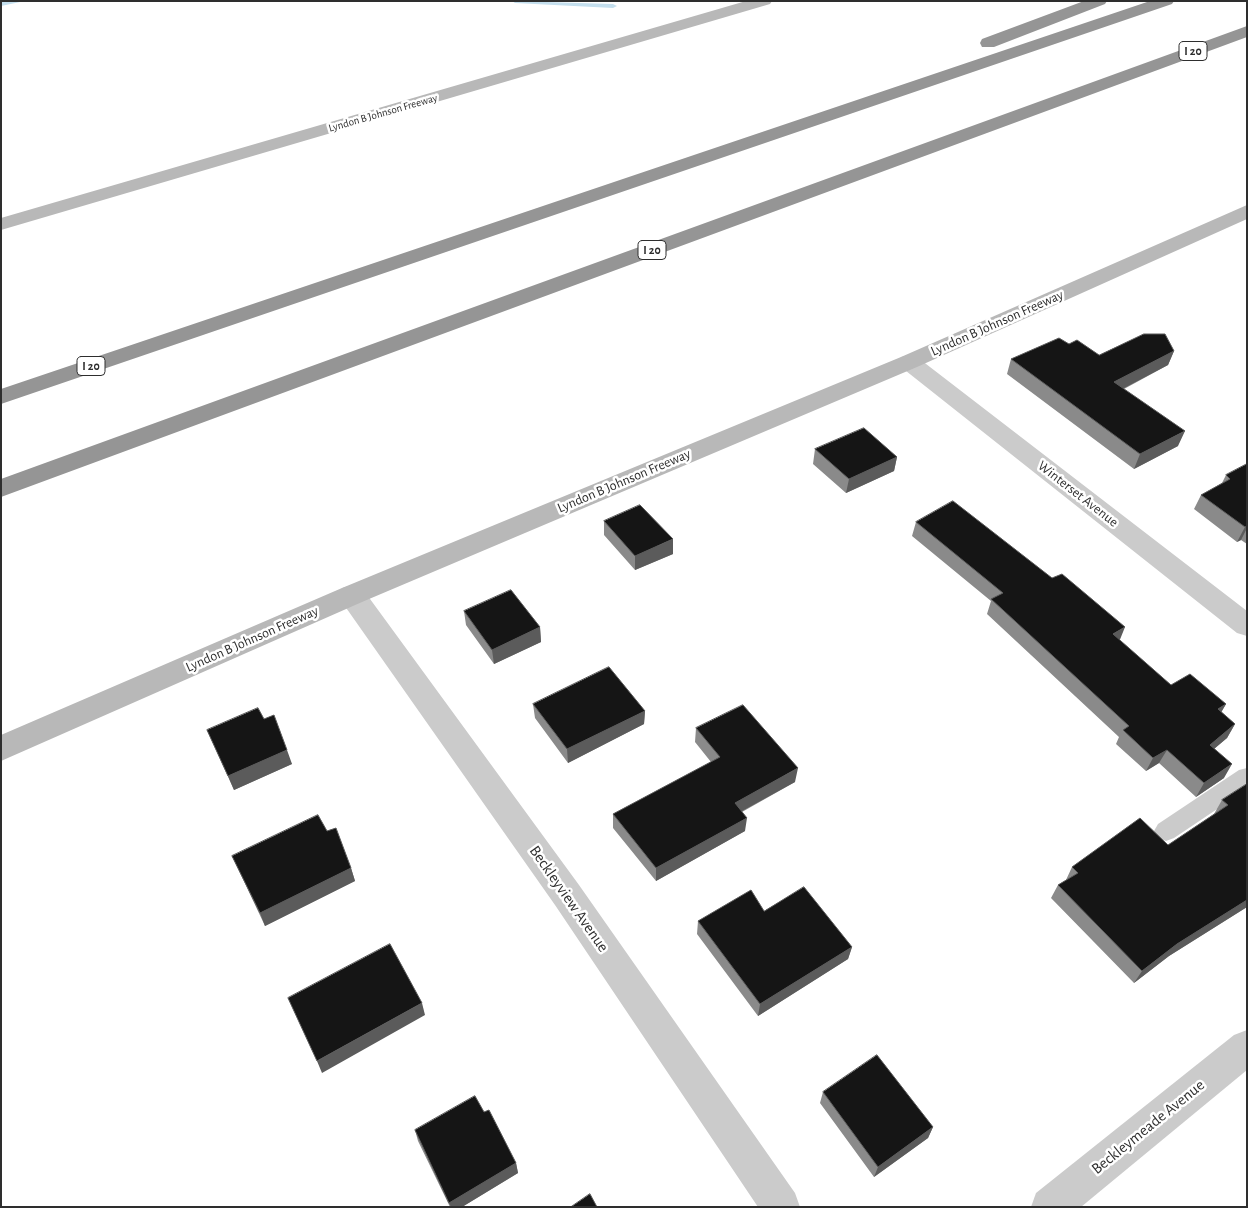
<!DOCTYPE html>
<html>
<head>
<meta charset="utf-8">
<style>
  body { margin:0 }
  #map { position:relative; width:1248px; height:1208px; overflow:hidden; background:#fff; font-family:"Alegreya Sans",sans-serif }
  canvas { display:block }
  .frame { position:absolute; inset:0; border:2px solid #2e2e2e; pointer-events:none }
</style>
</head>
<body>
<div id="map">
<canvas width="1248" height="1208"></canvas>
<div class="frame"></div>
</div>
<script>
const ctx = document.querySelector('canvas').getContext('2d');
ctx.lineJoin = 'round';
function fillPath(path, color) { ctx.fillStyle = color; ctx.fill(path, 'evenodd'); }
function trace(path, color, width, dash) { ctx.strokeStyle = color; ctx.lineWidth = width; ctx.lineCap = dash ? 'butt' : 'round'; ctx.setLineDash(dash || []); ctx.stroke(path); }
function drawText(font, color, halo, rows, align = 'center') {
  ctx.font = font + ' "Alegreya Sans",sans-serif'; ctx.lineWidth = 5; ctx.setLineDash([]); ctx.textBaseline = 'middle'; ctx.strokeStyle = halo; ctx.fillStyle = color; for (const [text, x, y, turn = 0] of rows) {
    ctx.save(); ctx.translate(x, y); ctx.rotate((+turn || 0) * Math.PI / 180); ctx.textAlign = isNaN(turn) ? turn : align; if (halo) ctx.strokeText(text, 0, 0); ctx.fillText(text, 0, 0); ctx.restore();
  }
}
fillPath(new Path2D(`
  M 25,1 L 1,6 L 1,2 Z
  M 512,1 L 613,4 L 617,6 L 613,8 L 515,3 Z`), '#c4dfee');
fillPath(new Path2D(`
  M 1247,768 L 1247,789 L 1174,838 L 1166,841 L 1158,838 L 1154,831 L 1158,824 L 1239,770 Z`), '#cbcbcb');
fillPath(new Path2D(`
  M 909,355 L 917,357 L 1247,611 L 1247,636 L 1237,633 L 901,367 L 898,362 L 901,357 Z
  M 352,585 L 362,588 L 579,885 L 795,1193 L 800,1207 L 758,1207 L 555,905 L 342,602 L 338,595 L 342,588 Z`), '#cbcbcb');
fillPath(new Path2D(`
  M 1247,1030 L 1247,1070 L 1081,1207 L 1031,1207 L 1036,1193 L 1234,1035 Z`), '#cbcbcb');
fillPath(new Path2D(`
  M 746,1 L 772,1 L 770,4 L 1,230 L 1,218 Z
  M 1247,205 L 1247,219 L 917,367 L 362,602 L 1,761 L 1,735 L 342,588 L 901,357 Z`), '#b8b8b8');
fillPath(new Path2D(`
  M 1084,1 L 1107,1 L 1105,4 L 994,47 L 982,47 L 980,43 L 982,39 Z
  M 1150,1 L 1174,1 L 1172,4 L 1,404 L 1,389 Z
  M 1247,26 L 1247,37 L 1,497 L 1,479 Z`), '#959595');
fillPath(new Path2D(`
  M 1069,344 L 1099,355 L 1174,351 L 1168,365 L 1124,389 L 1178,446 L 1134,469 L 1007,374 L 1011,359 Z
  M 815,449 L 897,457 L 894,471 L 846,493 L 813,464 Z
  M 1247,464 L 1247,544 L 1241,540 L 1237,542 L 1194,509 L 1201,495 L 1222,483 L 1226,475 Z
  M 604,521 L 673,554 L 635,570 L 604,535 Z
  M 916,522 L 1119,640 L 1171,685 L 1226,704 L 1221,712 L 1235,724 L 1227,738 L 1214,749 L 1224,778 L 1196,797 L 1159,763 L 1146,771 L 1116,744 L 1119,737 L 987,614 L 991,601 L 912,536 Z
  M 464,611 L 540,627 L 541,642 L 494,664 L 466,625 Z
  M 533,704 L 645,711 L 644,724 L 568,763 L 535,718 Z
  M 264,719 L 292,764 L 234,790 L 207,730 Z
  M 696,728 L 795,782 L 742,812 L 745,831 L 656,881 L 613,828 L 613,814 L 711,762 L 695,742 Z
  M 1247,784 L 1247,907 L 1169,956 L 1134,983 L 1051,898 L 1058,885 L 1066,880 L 1072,867 L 1168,845 L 1214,814 L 1222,800 Z
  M 327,831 L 351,868 L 355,881 L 265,926 L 232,856 Z
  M 764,911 L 852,947 L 848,959 L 758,1016 L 697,934 L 698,921 Z
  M 823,1092 L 933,1127 L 928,1138 L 874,1177 L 820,1103 Z
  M 484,1112 L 516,1163 L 518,1173 L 462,1207 L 450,1207 L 418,1141 L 415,1130 Z`), '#8a8a8a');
fillPath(new Path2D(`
  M 1174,351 L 1168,365 L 1109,396 L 1114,382 Z
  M 1185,431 L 1178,446 L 1134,469 L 1140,454 Z
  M 897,457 L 894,471 L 846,493 L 849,479 Z
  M 1247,526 L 1247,528 L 1241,540 L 1237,542 L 1245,527 Z
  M 673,539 L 673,554 L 635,570 L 635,556 Z
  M 540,627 L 541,642 L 494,664 L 492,650 Z
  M 1125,627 L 1119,642 L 1113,634 Z
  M 1226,704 L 1218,718 L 1218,709 Z
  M 645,711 L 644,724 L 568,763 L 567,749 Z
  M 1235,724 L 1227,738 L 1202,759 L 1210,745 Z
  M 287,750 L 292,764 L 234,790 L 228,776 Z
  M 1167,750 L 1159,763 L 1146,771 L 1153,758 Z
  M 1232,764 L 1224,778 L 1196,797 L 1204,783 Z
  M 798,768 L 795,782 L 733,816 L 735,803 Z
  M 747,818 L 745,831 L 656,881 L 656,868 Z
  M 351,868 L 355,881 L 265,926 L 260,913 Z
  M 1247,900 L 1247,907 L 1169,956 L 1134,983 L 1142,971 L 1177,944 Z
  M 852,947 L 848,959 L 758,1016 L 760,1004 Z
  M 422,1003 L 425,1015 L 322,1073 L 317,1061 Z
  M 933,1127 L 928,1138 L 874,1177 L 878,1167 Z
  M 516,1163 L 518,1173 L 462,1207 L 451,1207 L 449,1203 Z`), '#5b5b5b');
const building = new Path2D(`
  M 1144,334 L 1165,334 L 1174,351 L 1114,382 L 1185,431 L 1140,454 L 1011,359 L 1059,338 L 1069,344 L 1077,340 L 1099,355 Z
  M 864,428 L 897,457 L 849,479 L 815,449 Z
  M 1247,464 L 1247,526 L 1245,527 L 1201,495 L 1230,479 L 1226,475 Z
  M 953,501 L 1052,578 L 1062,574 L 1125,627 L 1113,634 L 1171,685 L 1190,674 L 1226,704 L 1218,709 L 1235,724 L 1210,745 L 1232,764 L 1204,783 L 1167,750 L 1153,758 L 1123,730 L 1129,726 L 991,599 L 1003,593 L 916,522 Z
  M 640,505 L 673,539 L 635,556 L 604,521 Z
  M 511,590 L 540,627 L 492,650 L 464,611 Z
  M 609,667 L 645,711 L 567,749 L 533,704 Z
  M 743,705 L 798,768 L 735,803 L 747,818 L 656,868 L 613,814 L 720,757 L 696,728 Z
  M 258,708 L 264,719 L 274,715 L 287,750 L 228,776 L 207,730 Z
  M 1247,784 L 1247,900 L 1177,944 L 1142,971 L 1058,885 L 1078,873 L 1072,867 L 1140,818 L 1168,845 L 1228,805 L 1222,800 Z
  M 318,815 L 327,831 L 336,828 L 351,868 L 260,913 L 232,856 Z
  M 804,887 L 852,947 L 760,1004 L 698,921 L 751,890 L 764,911 Z
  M 390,944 L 422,1003 L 317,1061 L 288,998 Z
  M 877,1055 L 933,1127 L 878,1167 L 823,1092 Z
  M 475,1096 L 484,1112 L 489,1110 L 516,1163 L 449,1203 L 415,1130 Z
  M 590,1194 L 597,1207 L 571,1207 Z`);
fillPath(building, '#151515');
trace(building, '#5b5b5b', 1);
drawText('11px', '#2e2e2e', '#fff', [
  ["Lyndon B Johnson Freeway",383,113,-16]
]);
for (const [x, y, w] of [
  [1193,51,28],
  [652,250,28],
  [91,366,28]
]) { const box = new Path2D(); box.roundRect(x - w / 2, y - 9.5, w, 19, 4); ctx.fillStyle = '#fff'; ctx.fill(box); trace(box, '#2e2e2e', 1); }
drawText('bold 12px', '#2e2e2e', null, [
  ["I 20",1193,51],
  ["I 20",652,250],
  ["I 20",91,366]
]);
drawText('14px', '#2e2e2e', '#fff', [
  ["Lyndon B Johnson Freeway",997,323,-24],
  ["Lyndon B Johnson Freeway",624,481,-23],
  ["Winterset Avenue",1078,494,38],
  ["Lyndon B Johnson Freeway",252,639,-24]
]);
drawText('16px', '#2e2e2e', '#fff', [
  ["Beckleyview Avenue",569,899,55],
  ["Beckleymeade Avenue",1148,1127,-39]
]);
</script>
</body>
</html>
